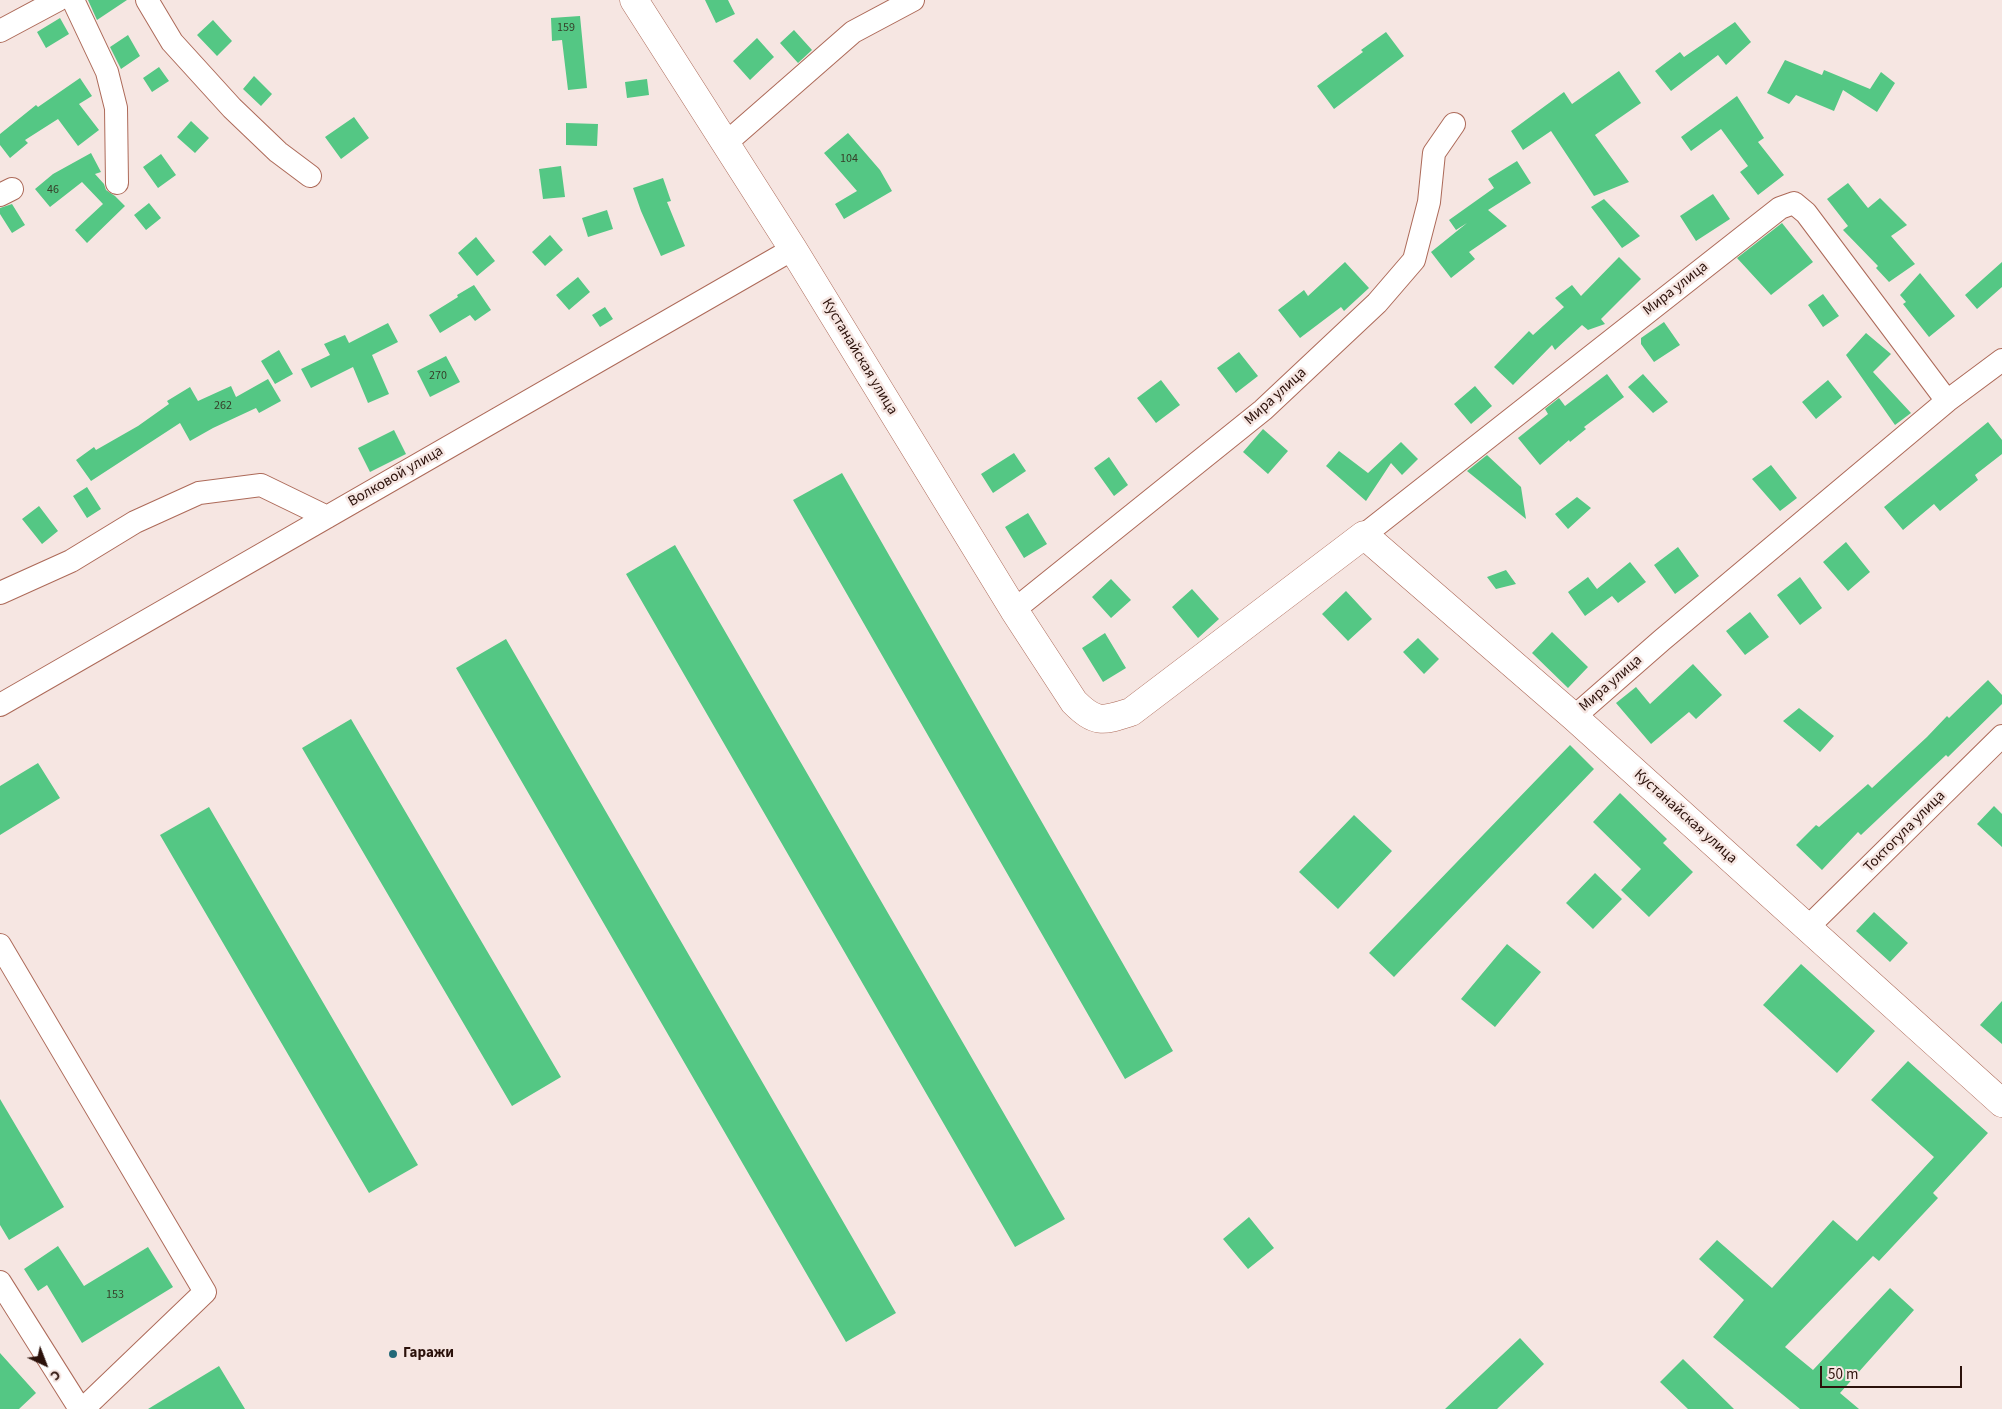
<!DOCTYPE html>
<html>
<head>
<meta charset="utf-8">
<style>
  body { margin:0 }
  #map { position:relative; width:2002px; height:1409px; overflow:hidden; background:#f6e6e2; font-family:"Source Sans 3",sans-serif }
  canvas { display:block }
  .north { position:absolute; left:20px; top:1339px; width:50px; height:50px; -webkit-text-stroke:4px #f6e6e2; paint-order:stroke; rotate:137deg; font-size:14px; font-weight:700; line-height:20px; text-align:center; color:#2c120b }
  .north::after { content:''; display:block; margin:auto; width:18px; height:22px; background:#2c120b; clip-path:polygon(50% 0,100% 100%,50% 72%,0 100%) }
  .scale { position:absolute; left:1820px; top:1366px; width:142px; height:22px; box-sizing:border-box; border:2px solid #2c120b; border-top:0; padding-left:6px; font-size:15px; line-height:18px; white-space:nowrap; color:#2c120b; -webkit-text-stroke:4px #f6e6e2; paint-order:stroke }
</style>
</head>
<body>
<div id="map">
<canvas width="2002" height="1409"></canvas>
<div class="north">С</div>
<div class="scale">50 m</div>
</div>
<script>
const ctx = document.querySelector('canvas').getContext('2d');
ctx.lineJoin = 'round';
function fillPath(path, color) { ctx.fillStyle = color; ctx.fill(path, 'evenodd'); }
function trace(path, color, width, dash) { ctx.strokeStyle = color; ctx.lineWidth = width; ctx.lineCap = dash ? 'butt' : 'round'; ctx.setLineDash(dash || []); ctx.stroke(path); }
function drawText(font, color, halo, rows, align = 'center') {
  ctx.font = font + ' "Source Sans 3",sans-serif'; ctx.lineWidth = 5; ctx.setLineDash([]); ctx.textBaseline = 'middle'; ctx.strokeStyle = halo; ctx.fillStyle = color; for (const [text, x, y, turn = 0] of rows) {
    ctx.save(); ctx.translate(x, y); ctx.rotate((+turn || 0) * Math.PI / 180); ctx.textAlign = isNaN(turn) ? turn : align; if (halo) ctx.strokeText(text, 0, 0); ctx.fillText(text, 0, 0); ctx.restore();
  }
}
fillPath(new Path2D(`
  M 88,0 L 127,0 L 97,20 Z
  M 705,0 L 728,0 L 735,14 L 716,23 Z
  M 580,16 L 587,88 L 568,90 L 562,40 L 552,41 L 551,18 Z
  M 60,18 L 69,34 L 46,48 L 37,32 Z
  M 213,20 L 232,41 L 217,56 L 197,35 Z
  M 1735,22 L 1751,42 L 1726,65 L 1718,55 L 1671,91 L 1655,71 L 1680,52 L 1684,57 Z
  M 794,30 L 812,50 L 798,63 L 780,43 Z
  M 1386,32 L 1404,56 L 1334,109 L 1317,86 L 1363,52 L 1361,50 Z
  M 128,35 L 140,56 L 121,69 L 110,47 Z
  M 757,38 L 774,57 L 750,80 L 733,61 Z
  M 1785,60 L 1822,75 L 1824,70 L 1870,89 L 1881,72 L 1895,83 L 1877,112 L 1843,90 L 1834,111 L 1796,95 L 1789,104 L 1767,93 Z
  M 159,67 L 169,81 L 152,92 L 143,78 Z
  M 1619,71 L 1641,103 L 1595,135 L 1629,182 L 1594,196 L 1551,131 L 1523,150 L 1511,131 L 1564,92 L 1572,104 Z
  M 254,76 L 272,94 L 261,106 L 243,89 Z
  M 80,78 L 92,96 L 79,104 L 99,130 L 78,146 L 58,119 L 25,140 L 28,143 L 10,158 L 0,145 L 0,134 L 36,105 L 38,107 Z
  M 647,79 L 649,95 L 627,98 L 625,82 Z
  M 1737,96 L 1764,138 L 1758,142 L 1784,175 L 1758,195 L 1740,172 L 1748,166 L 1721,129 L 1691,151 L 1681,137 Z
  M 354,117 L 369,138 L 341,159 L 325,137 Z
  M 191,121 L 209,138 L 195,153 L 177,137 Z
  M 566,123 L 598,124 L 597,146 L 566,145 Z
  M 848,133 L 880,170 L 892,191 L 844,219 L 835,204 L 857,191 L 824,153 Z
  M 91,153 L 101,172 L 95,174 L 104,184 L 106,190 L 115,196 L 125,206 L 87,243 L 75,230 L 103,204 L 82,182 L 50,207 L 35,189 L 53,174 Z
  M 161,154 L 176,175 L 158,188 L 143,167 Z
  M 1517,161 L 1531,183 L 1488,210 L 1507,226 L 1469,252 L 1475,259 L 1451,278 L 1431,252 L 1467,223 L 1456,230 L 1449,220 L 1494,188 L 1488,179 Z
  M 561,166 L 565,197 L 543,199 L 539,169 Z
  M 663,178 L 671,201 L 667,202 L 685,246 L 661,256 L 641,211 L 633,188 Z
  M 1848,183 L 1868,208 L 1880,198 L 1907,225 L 1891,236 L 1915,264 L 1889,282 L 1876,268 L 1878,266 L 1843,230 L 1848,226 L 1827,199 Z
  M 1713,194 L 1730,219 L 1696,241 L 1680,216 Z
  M 1604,199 L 1640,236 L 1622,248 L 1591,207 Z
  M 149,203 L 161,218 L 146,230 L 134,215 Z
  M 12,204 L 25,225 L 12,233 L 0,214 L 0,208 Z
  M 607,210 L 613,229 L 588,237 L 582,218 Z
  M 1782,223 L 1813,262 L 1771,295 L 1737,258 Z
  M 550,235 L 563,250 L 545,266 L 532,252 Z
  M 476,237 L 495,261 L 477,276 L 458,253 Z
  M 1619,257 L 1641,279 L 1601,319 L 1605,324 L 1588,330 L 1582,325 L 1555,350 L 1552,345 L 1513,385 L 1494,367 L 1529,331 L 1533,335 L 1564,307 L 1555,298 L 1572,285 L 1581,296 Z
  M 1345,262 L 1369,288 L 1344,311 L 1341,307 L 1300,338 L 1278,310 L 1304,290 L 1308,296 Z
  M 2002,262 L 2002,287 L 1977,309 L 1965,295 Z
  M 1920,273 L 1955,316 L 1929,337 L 1903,304 L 1906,302 L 1900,295 Z
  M 578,277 L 590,292 L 569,310 L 556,295 Z
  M 474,285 L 491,310 L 475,321 L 470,315 L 440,333 L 429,315 L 458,297 L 457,295 Z
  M 1823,294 L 1839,316 L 1823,327 L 1808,305 Z
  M 605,307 L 613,319 L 600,327 L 592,315 Z
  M 1664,322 L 1680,345 L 1654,362 L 1641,344 L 1641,338 Z
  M 388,323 L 398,342 L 372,355 L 389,394 L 368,403 L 353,367 L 311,388 L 301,369 L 330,355 L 324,344 L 345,335 L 349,343 Z
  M 1866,333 L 1891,354 L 1873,372 L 1911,413 L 1895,425 L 1846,355 Z
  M 279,350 L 293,374 L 275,384 L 261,361 Z
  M 1239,352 L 1258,376 L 1236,393 L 1217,368 Z
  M 446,356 L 460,382 L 430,397 L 417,371 Z
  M 1607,374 L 1624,397 L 1584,427 L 1586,429 L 1570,442 L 1569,440 L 1540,465 L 1518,438 L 1548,414 L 1545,409 L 1559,398 L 1565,406 Z
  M 1643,374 L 1668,402 L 1653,413 L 1628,387 Z
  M 268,379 L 281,401 L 259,413 L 256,408 L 213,428 L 190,441 L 180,423 L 91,481 L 76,460 L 94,447 L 96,450 L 138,426 L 169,404 L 167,401 L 190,387 L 198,401 L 231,386 L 236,397 Z
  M 1161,380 L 1180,405 L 1156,423 L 1137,398 Z
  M 1828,380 L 1842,397 L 1816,419 L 1802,402 Z
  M 1475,386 L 1492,406 L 1471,424 L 1454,404 Z
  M 1988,422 L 2002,440 L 2002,454 L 1975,475 L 1978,480 L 1940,511 L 1934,504 L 1903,530 L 1884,507 Z
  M 1263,429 L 1288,451 L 1268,474 L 1243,452 Z
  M 394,430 L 406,454 L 370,472 L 358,448 Z
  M 1401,442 L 1418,459 L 1402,475 L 1391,463 L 1366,501 L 1326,466 L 1339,451 L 1368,473 Z
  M 1014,453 L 1026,471 L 993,493 L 981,474 Z
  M 1487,455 L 1521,487 L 1526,519 L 1467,471 Z
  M 1109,457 L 1128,485 L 1114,496 L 1094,468 Z
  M 1771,465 L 1797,498 L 1780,511 L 1752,479 Z
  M 842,473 L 1173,1051 L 1125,1079 L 793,500 Z
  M 87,487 L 101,509 L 87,518 L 73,496 Z
  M 1577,497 L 1591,508 L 1568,529 L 1555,514 Z
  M 39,506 L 58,531 L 42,544 L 22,519 Z
  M 1028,513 L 1047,544 L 1024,558 L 1005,527 Z
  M 1846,542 L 1870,572 L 1848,591 L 1823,562 Z
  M 675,545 L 1065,1219 L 1015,1247 L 626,574 Z
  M 1678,547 L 1699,576 L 1675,594 L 1654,565 Z
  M 1630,562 L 1646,582 L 1618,603 L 1612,596 L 1585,616 L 1568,592 L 1588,577 L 1597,589 Z
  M 1506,570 L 1516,584 L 1496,589 L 1487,577 Z
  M 1800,577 L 1822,608 L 1800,625 L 1777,595 Z
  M 1111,579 L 1131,600 L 1111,618 L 1092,597 Z
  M 1192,589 L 1219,619 L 1198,638 L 1172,607 Z
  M 1346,591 L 1372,619 L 1348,641 L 1322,614 Z
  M 1750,612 L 1769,637 L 1745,655 L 1726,631 Z
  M 1552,632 L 1588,667 L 1568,688 L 1532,653 Z
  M 1105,633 L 1126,668 L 1103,682 L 1082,648 Z
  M 1418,638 L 1439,659 L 1424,674 L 1403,652 Z
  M 506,639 L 896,1313 L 846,1342 L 456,668 Z
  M 1693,664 L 1722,695 L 1696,719 L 1689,712 L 1651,744 L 1616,703 L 1636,687 L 1650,704 Z
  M 1988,680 L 2002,695 L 2002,704 L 1948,757 L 1946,755 L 1861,835 L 1858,832 L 1822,870 L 1796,845 L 1816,825 L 1819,827 L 1868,784 L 1872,788 L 1927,737 L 1947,716 L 1949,718 Z
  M 1799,708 L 1834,736 L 1820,752 L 1783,721 Z
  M 351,719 L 561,1077 L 512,1106 L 302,748 Z
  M 1570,745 L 1594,769 L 1394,977 L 1369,953 Z
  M 38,763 L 60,798 L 0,835 L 0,786 Z
  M 1620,793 L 1667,839 L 1663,843 L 1693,872 L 1649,917 L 1621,890 L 1641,869 L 1593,822 Z
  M 1994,806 L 2002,814 L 2002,847 L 1977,824 Z
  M 209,807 L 418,1165 L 369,1193 L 160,835 Z
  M 1354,815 L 1392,851 L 1338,909 L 1299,872 Z
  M 1595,873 L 1622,899 L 1593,929 L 1566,903 Z
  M 1874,912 L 1908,943 L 1890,962 L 1856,931 Z
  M 1507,944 L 1541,972 L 1495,1027 L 1461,999 Z
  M 1801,964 L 1875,1031 L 1837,1073 L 1763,1005 Z
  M 2002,1001 L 2002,1044 L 1980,1025 Z
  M 1908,1061 L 1988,1133 L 1933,1193 L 1938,1198 L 1879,1261 L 1873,1256 L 1785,1347 L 1813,1370 L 1890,1288 L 1914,1310 L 1840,1393 L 1859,1409 L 1800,1409 L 1713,1337 L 1744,1300 L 1699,1259 L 1717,1240 L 1772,1288 L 1833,1220 L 1857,1241 L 1934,1157 L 1871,1100 Z
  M 0,1099 L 64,1207 L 9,1240 L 0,1225 Z
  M 1249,1217 L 1274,1248 L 1248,1269 L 1223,1239 Z
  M 58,1246 L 84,1286 L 148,1247 L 173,1287 L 82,1343 L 47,1285 L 38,1291 L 24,1269 Z
  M 1520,1338 L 1544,1364 L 1497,1409 L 1445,1409 Z
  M 0,1353 L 36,1393 L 19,1409 L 0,1409 Z
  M 1683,1359 L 1734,1409 L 1688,1409 L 1660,1382 Z
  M 219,1366 L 245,1409 L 148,1409 Z`), '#54c784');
const street = new Path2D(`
  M 73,0 L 107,72 L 116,108 L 117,183
  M 147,0 L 172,42 L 232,108 L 278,152 L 310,176
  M 0,31 L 58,0
  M 726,143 L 853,32 L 913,0
  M 0,195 L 12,189
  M 1364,535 L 1780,208 L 1794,203 L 1806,213 L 1947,401
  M 0,593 L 71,561 L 135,522 L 199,493 L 261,485 L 327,517
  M 1014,610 L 1263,410 L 1377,303 L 1414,260 L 1429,202 L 1434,153 L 1454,124
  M 0,705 L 793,249
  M 1574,717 L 1662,640 L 1947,401 L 2002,360
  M 1807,928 L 2002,736
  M 0,945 L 205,1292 L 83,1409
  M 0,1282 L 80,1409`);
const secondary = new Path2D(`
  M 634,0 L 793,249 L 1014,610 L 1074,702 C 1096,724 1103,721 1131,712 L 1364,535 L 1574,717 L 2002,1103`);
trace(street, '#ad6a59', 24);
trace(secondary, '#ad6a59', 29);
trace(street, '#fff', 22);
trace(secondary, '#fff', 28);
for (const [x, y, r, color] of [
  [393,1354,5,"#236978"]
]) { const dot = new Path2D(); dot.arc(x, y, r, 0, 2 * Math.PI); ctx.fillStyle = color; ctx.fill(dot); trace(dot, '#f6e6e2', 2); }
drawText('12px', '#363f29', null, [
  ["159",566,28],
  ["104",849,159],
  ["46",53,190],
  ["270",438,376],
  ["262",223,406],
  ["153",115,1295]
]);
drawText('15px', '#2c120b', '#f6e6e2', [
  ["Мира улица",1676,289,-38],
  ["Кустанайская улица",859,357,59],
  ["Мира улица",1276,397,-42],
  ["Волковой улица",396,477,-30],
  ["Мира улица",1611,684,-41],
  ["Кустанайская улица",1685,817,42],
  ["Токтогула улица",1905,832,-45]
]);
drawText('bold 15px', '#2c120b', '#f6e6e2', [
  ["Гаражи",403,1354]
], 'left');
</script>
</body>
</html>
